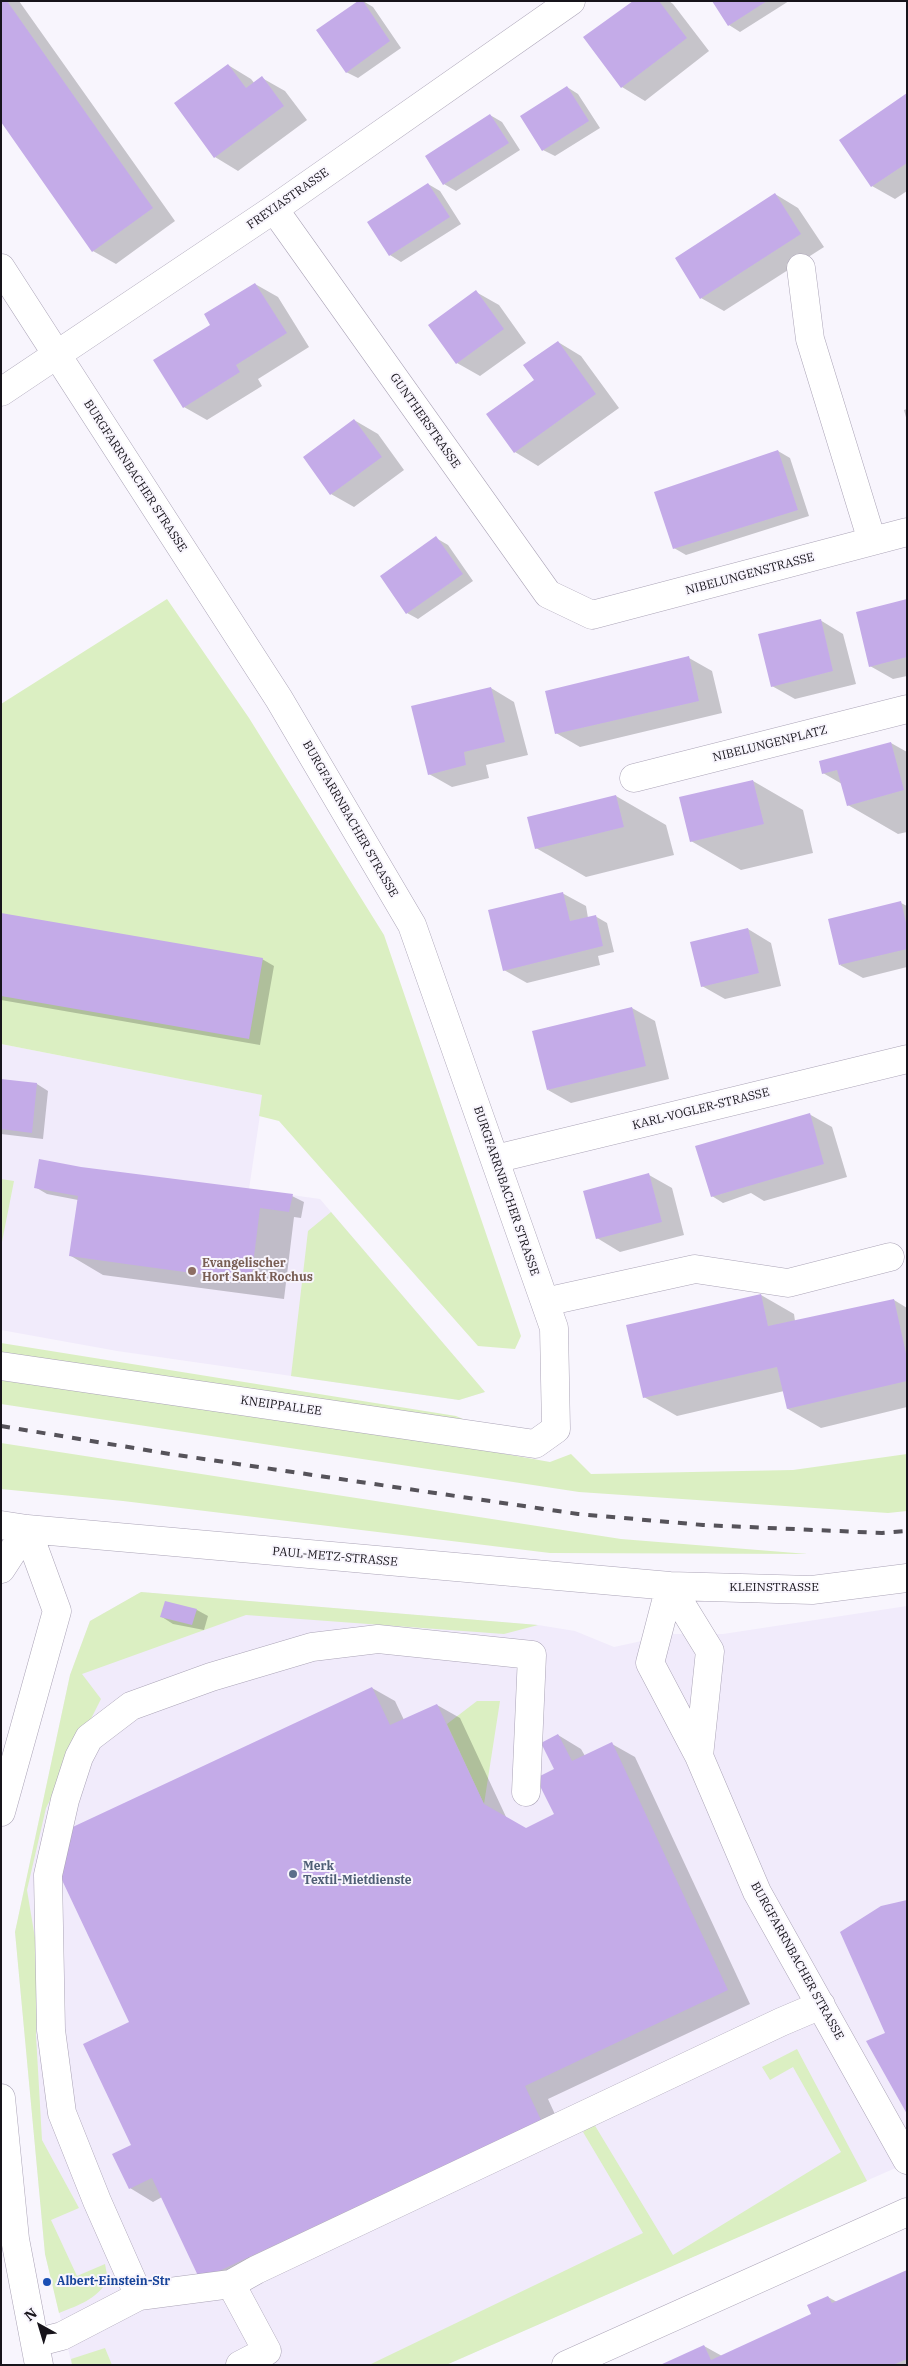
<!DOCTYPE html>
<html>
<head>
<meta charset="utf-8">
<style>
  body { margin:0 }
  #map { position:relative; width:908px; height:2366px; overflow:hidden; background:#f8f5fd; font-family:"IBM Plex Serif",serif }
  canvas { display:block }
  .frame { position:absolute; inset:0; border:2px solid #17141b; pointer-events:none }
  .north { position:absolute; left:15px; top:2301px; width:50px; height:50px; -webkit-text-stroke:4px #f8f5fd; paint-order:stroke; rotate:321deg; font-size:14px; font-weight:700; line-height:20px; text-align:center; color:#17141b }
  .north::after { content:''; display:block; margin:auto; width:18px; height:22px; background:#17141b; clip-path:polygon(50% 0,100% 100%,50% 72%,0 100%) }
</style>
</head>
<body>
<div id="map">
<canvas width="908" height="2366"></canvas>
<div class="frame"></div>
<div class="north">N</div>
</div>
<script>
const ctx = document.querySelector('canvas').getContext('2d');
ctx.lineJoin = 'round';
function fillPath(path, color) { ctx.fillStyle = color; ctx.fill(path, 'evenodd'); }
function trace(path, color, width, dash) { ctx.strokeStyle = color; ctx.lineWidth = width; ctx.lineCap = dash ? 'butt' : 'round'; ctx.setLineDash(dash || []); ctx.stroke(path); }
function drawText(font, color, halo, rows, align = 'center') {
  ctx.font = font + ' "IBM Plex Serif",serif'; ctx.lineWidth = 4; ctx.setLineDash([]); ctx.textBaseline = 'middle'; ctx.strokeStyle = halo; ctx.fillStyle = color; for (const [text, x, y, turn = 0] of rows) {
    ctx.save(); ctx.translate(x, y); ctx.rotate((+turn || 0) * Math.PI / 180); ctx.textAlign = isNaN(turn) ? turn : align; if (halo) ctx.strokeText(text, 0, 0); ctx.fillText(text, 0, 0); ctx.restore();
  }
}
fillPath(new Path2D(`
  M 1,1044 L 263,1095 L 249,1189 L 320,1199 L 485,1392 L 459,1400 L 117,1351 L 1,1330 Z
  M 141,1592 L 538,1625 L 575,1631 L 614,1647 L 674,1634 L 723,1634 L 907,1606 L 907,2163 L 446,2365 L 72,2365 L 45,2254 L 15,1932 L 70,1675 L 90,1621 Z`), '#f1ebfb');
fillPath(new Path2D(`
  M 167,599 L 249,718 L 384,935 L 521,1336 L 515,1349 L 478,1346 L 279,1121 L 259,1116 L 262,1095 L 1,1044 L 1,704 Z
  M 1,1179 L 14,1181 L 1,1247 Z
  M 331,1212 L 485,1392 L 459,1400 L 291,1376 L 308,1231 Z
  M 1,1343 L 456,1416 L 472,1423 L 1,1354 Z
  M 1,1379 L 449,1444 L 550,1462 L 571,1454 L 591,1474 L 793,1470 L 907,1454 L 907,1511 L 888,1513 L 579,1492 L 1,1404 Z
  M 1,1443 L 621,1539 L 808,1554 L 550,1553 L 123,1501 L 1,1489 Z
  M 141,1592 L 538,1625 L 504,1634 L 246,1615 L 82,1674 L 101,1699 L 46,1808 L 27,1890 L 36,1944 L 38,2004 L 36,2035 L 42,2140 L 79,2208 L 51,2220 L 77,2276 L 105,2264 L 108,2280 C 97,2299 79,2305 59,2313 L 45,2254 L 15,1932 L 70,1675 L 90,1621 Z
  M 477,1701 L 500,1701 L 484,1804 L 447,1724 Z
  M 797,2049 L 867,2181 L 446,2365 L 369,2365 L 643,2233 L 583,2132 L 594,2124 L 673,2255 L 841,2152 L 793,2067 L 770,2080 L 762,2067 Z
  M 105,2348 L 112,2365 L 72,2365 L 71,2359 Z`), '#dbefc2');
fillPath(new Path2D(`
  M 1,1 L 19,1 L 175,221 L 116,264 L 93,251 Z
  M 363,1 L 373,7 L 401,48 L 358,78 L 346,72 Z
  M 635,1 L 669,1 L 673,4 L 709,51 L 645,101 L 622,87 L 585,38 Z
  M 714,1 L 789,1 L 740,32 L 729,25 Z
  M 228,65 L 251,79 L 255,84 L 262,78 L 285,91 L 307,120 L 238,171 L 215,157 Z
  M 567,87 L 578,94 L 600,128 L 555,156 L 543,150 Z
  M 907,95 L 907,191 L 895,199 L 872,186 Z
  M 490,115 L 502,122 L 520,150 L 456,191 L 444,184 Z
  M 428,184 L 440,191 L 461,224 L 401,262 L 390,255 Z
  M 775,194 L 798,208 L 824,247 L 724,311 L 701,298 Z
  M 255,284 L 278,297 L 309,347 L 258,379 L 262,386 L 207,420 L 184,407 L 212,325 Z
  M 476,292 L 499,305 L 526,343 L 480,376 L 457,363 Z
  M 558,342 L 581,356 L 619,408 L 538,466 L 515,452 L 487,414 L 535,380 Z
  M 907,409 L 907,421 L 904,410 Z
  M 354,420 L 378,434 L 404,470 L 354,507 L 331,494 Z
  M 778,451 L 790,458 L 809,516 L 686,555 L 674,548 Z
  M 436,538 L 448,545 L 473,581 L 418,619 L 407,613 Z
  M 907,601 L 907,676 L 893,679 L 870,666 Z
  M 820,620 L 843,634 L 856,684 L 795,699 L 772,686 Z
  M 689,658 L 712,671 L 722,713 L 580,747 L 556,733 Z
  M 491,688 L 514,702 L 528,755 L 486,765 L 489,778 L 452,787 L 429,774 Z
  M 891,743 L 907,752 L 907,832 L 898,834 L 848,805 L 842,784 L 823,773 Z
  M 753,781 L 803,810 L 813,853 L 741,870 L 691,841 Z
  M 616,796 L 666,825 L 674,855 L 586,877 L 536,848 L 529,818 Z
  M 562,893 L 586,906 L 588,918 L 595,916 L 607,923 L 614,952 L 598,956 L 600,965 L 527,983 L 504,970 Z
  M 901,903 L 907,906 L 907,967 L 863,978 L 840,965 Z
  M 1,915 L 262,959 L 274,966 L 260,1045 L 1,1000 Z
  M 748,929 L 771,943 L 781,986 L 725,999 L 702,986 Z
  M 632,1008 L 655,1021 L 669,1079 L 571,1103 L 548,1090 Z
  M 1,1080 L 37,1084 L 48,1091 L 43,1139 L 1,1134 Z
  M 809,1114 L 832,1127 L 847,1177 L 764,1201 L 751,1193 L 723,1203 L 712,1196 Z
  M 81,1168 L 292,1196 L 304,1202 L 301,1218 L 294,1217 L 284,1299 L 103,1275 L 71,1256 L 78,1200 L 47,1194 L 35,1187 Z
  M 649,1175 L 672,1188 L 684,1235 L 620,1252 L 597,1238 Z
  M 761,1295 L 794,1314 L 795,1321 L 894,1300 L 907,1308 L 907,1407 L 821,1428 L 788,1409 L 784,1391 L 677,1416 L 644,1397 Z
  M 197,1610 L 208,1616 L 204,1630 L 173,1624 L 162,1617 Z
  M 372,1688 L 395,1701 L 404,1720 L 437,1705 L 460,1718 L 507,1819 L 526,1830 L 555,1815 L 558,1735 L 581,1749 L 585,1756 L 612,1744 L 635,1757 L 750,2004 L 548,2099 L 564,2134 L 224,2293 L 162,2197 L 153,2202 L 130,2188 L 132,2145 L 131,2023 Z
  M 907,2271 L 907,2365 L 664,2365 L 704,2346 L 722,2356 L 813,2315 L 828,2297 L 837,2302 Z`), '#0003');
fillPath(new Path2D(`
  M 1,1 L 7,1 L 153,208 L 92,252 L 1,122 Z
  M 358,1 L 363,1 L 390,41 L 346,73 L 316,30 Z
  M 633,1 L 659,1 L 687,38 L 621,88 L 583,37 Z
  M 712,1 L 767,1 L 728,26 Z
  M 228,64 L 246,88 L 262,76 L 284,106 L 214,158 L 174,103 Z
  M 567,86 L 589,121 L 542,151 L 520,116 Z
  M 907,93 L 907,163 L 871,187 L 839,140 Z
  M 490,114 L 509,143 L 443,185 L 425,156 Z
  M 428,183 L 450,217 L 389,256 L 367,222 Z
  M 775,193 L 801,234 L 700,299 L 675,258 Z
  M 255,283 L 287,333 L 236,365 L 240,372 L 183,408 L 153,360 L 210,325 L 204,314 Z
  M 476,290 L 504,329 L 456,364 L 428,325 Z
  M 558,341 L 596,394 L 514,453 L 486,414 L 534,380 L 523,365 Z
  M 354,419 L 382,457 L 330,495 L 303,457 Z
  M 778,450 L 798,510 L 673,549 L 654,492 Z
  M 436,536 L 463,574 L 406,614 L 380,576 Z
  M 907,599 L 907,657 L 869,667 L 856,612 Z
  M 821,619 L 833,671 L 771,687 L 758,634 Z
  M 689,656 L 699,701 L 555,734 L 545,691 Z
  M 491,687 L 505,742 L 464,752 L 466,765 L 428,775 L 411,706 Z
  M 891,742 L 904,790 L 847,806 L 837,770 L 822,774 L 819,761 Z
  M 753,780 L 764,824 L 690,842 L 679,797 Z
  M 616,795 L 624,827 L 535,849 L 527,817 Z
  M 563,892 L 570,921 L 596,915 L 603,946 L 503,971 L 488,910 Z
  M 901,901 L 907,927 L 907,949 L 839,965 L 828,919 Z
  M 1,913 L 263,958 L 249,1039 L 1,996 Z
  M 748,928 L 759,973 L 701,987 L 690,942 Z
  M 632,1007 L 646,1066 L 547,1090 L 532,1031 Z
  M 1,1079 L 37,1083 L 32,1133 L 1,1129 Z
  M 810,1113 L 824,1164 L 711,1197 L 695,1146 Z
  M 39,1159 L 81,1167 L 293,1194 L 289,1212 L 260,1208 L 251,1281 L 126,1264 L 69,1256 L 78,1196 L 34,1188 Z
  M 649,1173 L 662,1222 L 596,1239 L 583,1191 Z
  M 761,1294 L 768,1326 L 894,1299 L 907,1358 L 907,1381 L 787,1409 L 777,1367 L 643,1398 L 626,1325 Z
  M 165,1601 L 197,1609 L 192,1625 L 160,1617 Z
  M 372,1687 L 390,1725 L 437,1704 L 484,1804 L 526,1828 L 554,1814 L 536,1778 L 554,1769 L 541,1743 L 558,1734 L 572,1761 L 612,1742 L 728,1990 L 525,2086 L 541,2120 L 200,2280 L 152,2178 L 129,2189 L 112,2154 L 131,2145 L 83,2044 L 129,2022 L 53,1861 L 62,1832 Z
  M 907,1900 L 907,2114 L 866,2041 L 885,2033 L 840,1932 L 881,1906 Z
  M 907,2270 L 907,2359 L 893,2365 L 660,2365 L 704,2345 L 711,2360 L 811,2314 L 807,2305 L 828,2296 L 832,2303 Z`), '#c4abe8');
const minor = new Path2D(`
  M 274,209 L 548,594 L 592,615 L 907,532
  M 1,268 L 279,699 L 412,925 L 554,1328 L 556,1429 L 535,1444 L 1,1366
  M 801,268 L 810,339 L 872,541
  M 1,392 L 274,209 L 571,1
  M 634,778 L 907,709
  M 495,1159 L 907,1059
  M 545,1302 L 695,1269 L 788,1283 L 890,1257
  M 1,1525 L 27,1529 L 670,1586 L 812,1590 L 907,1578
  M 1,1569 L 27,1529
  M 670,1586 L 650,1663 L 699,1756 L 757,1892 L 907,2160
  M 670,1586 L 710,1651 L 699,1756
  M 1,1812 L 57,1611 L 27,1529
  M 1,2098 L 15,2239 L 39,2365
  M 231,2284 L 267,2351 L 240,2365
  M 139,2296 L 231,2284 L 256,2270 L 781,2022 L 821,2005
  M 35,2343 L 62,2336 L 139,2296 L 97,2201 L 62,2113 L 51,2030 L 48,1875 L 65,1800 L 79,1757 L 89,1738 L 131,1706 L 211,1677 L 312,1647 L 378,1639 L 532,1655 L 526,1792
  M 566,2365 L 907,2212`);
trace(minor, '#aba4b7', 29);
trace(minor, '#fff', 28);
trace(new Path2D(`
  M 1,1426 L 170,1454 L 578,1514 L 703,1525 L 882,1533 L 907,1531`), '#56535a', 4, [9, 9]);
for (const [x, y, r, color] of [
  [192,1271,5,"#8d6e63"],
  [293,1874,5,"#5c6f8a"],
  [47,2282,5,"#1a4fb4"]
]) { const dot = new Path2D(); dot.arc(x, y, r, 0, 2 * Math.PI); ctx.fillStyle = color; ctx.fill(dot); trace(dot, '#f8f5fd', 2); }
drawText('12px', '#17141b', '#f8f5fd', [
  ["FREYJASTRASSE",288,199,-35],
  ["GUNTHERSTRASSE",425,421,55],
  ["BURGFARRNBACHER STRASSE",135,476,57],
  ["NIBELUNGENSTRASSE",750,574,-15],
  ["NIBELUNGENPLATZ",770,744,-14],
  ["BURGFARRNBACHER STRASSE",350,819,60],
  ["KARL-VOGLER-STRASSE",701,1109,-14],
  ["BURGFARRNBACHER STRASSE",506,1191,71],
  ["KNEIPPALLEE",281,1406,8],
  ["PAUL-METZ-STRASSE",335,1557,5],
  ["KLEINSTRASSE",774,1588],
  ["BURGFARRNBACHER STRASSE",797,1961,61]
]);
drawText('bold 12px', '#785e54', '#f8f5fd', [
  ["Evangelischer",202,1264],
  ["Hort Sankt Rochus",202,1278]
], 'left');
drawText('bold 12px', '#4e5e75', '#f8f5fd', [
  ["Merk",303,1867],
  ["Textil-Mietdienste",303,1881]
], 'left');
drawText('bold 12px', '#164399', '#f8f5fd', [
  ["Albert-Einstein-Str",57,2282]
], 'left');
</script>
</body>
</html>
